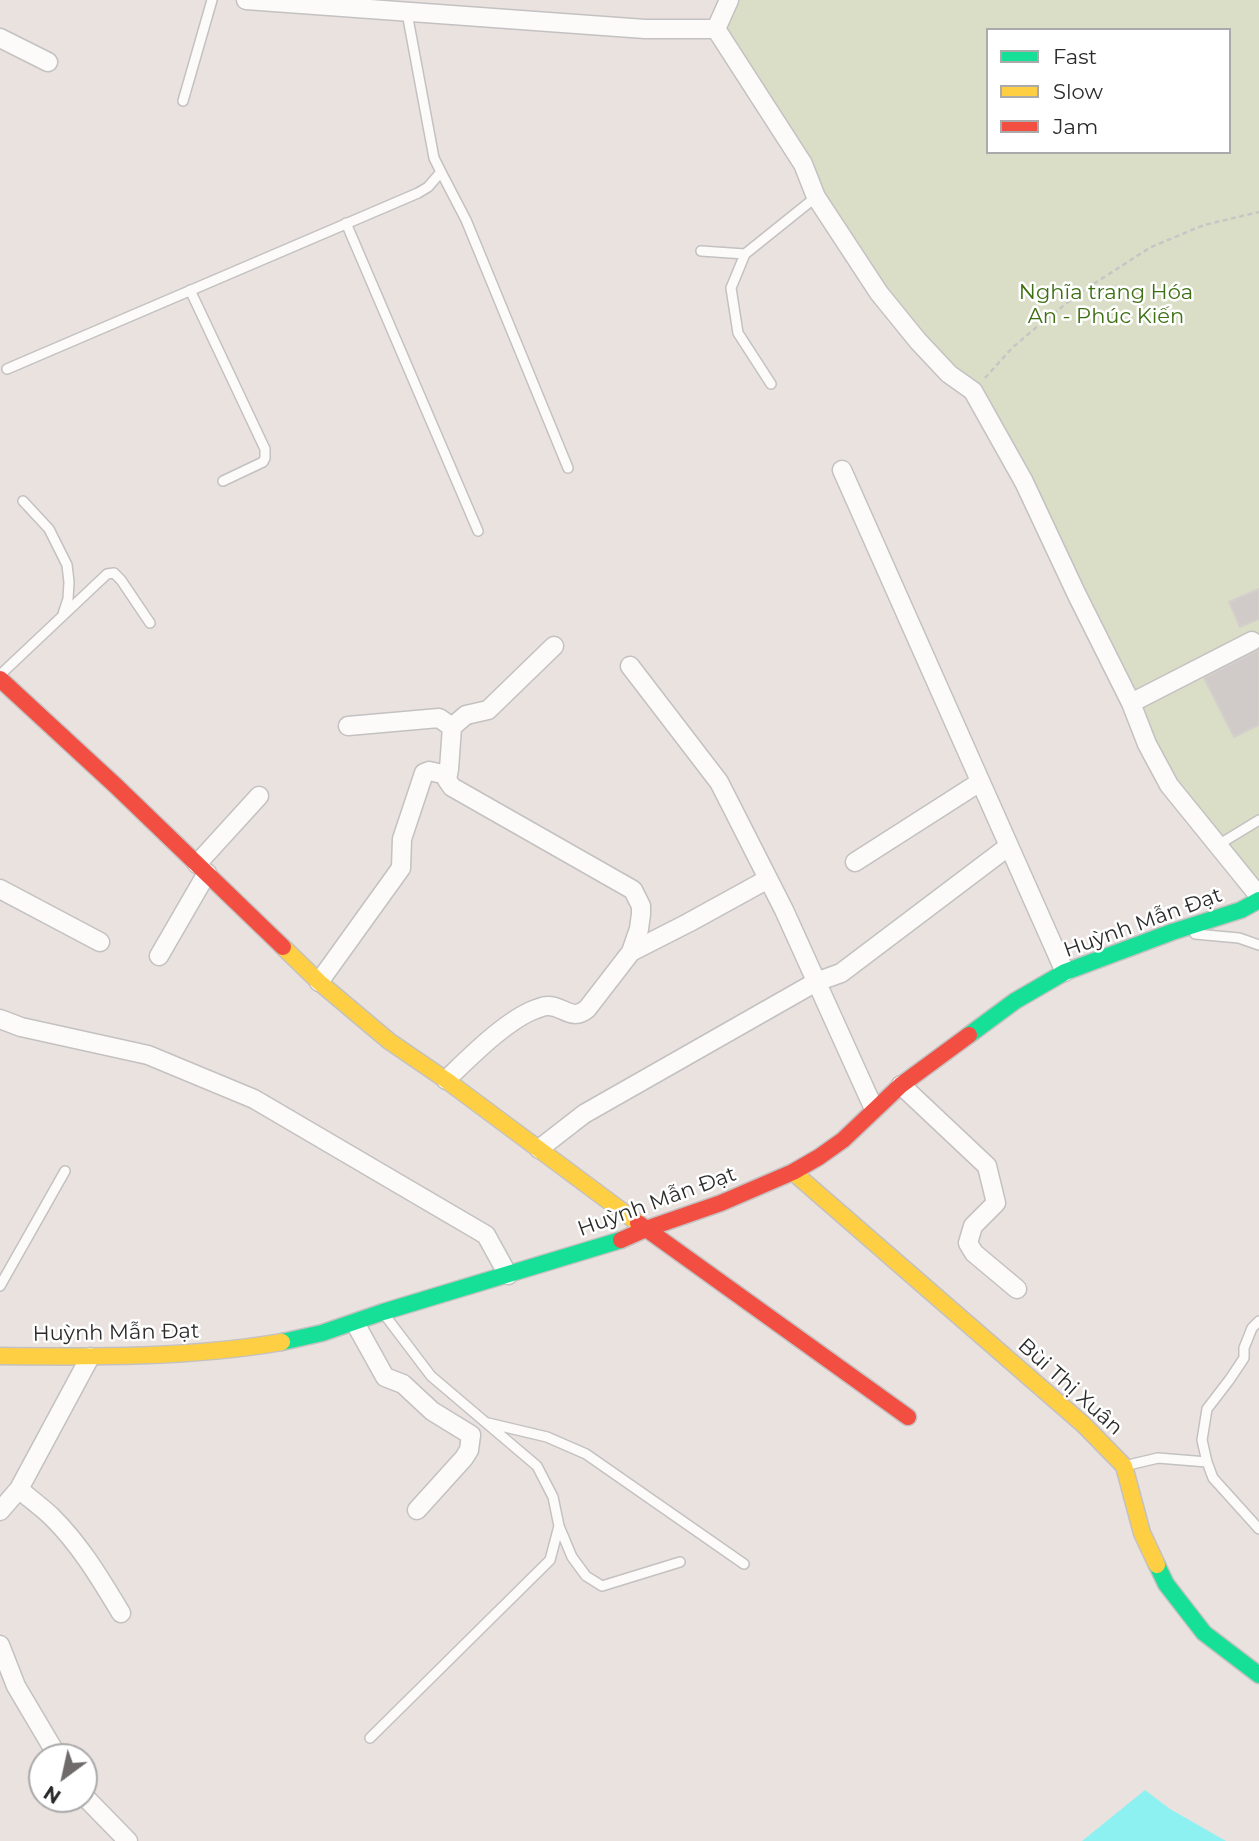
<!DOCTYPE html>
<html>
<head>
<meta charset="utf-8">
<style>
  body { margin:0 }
  #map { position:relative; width:1259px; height:1841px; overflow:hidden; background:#eae2df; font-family:Montserrat,sans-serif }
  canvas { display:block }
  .legend { position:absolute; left:986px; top:28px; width:245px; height:126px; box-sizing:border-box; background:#fff; border:2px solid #aaa; margin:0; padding:9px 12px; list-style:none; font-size:21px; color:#2b2b2b }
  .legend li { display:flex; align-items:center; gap:14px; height:35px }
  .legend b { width:35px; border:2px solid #aaa }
  .north { position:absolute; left:28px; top:1743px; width:70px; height:70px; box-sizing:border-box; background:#fff; border:2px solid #aaa; border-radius:50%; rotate:213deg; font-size:19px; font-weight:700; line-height:28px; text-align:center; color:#2b2b2b }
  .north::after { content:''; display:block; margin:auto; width:24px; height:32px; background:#6e6b6a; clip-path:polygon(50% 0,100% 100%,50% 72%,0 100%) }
</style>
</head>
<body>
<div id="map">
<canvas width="1259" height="1841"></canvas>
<ul class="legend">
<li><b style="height:9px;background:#16e098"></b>Fast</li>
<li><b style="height:9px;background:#ffcf43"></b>Slow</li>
<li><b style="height:9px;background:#f24e42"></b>Jam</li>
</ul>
<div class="north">N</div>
</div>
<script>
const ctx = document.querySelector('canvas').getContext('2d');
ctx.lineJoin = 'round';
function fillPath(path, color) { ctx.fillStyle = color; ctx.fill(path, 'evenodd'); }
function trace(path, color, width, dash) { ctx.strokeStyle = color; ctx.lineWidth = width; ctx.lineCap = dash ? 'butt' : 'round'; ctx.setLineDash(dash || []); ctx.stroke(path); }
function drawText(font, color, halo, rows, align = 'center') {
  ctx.font = font + ' Montserrat,sans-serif'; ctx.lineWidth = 5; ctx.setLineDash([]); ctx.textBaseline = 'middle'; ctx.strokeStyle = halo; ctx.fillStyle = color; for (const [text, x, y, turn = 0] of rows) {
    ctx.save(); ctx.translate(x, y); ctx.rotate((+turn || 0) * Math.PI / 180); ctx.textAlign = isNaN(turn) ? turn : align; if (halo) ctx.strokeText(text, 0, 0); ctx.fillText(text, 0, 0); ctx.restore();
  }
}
fillPath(new Path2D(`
  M 734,0 L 1259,0 L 1259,891 L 1173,781 L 1133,696 L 952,371 L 884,291 L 722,29 ZM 988,30 L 1229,30 L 1229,152 L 988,152 Z`), '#dbdec6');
fillPath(new Path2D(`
  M 1145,1790 L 1170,1809 L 1226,1841 L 1082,1841 Z`), '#8df1f2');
const building = new Path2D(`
  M 1259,589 L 1259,619 L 1240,627 L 1229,602 Z
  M 1259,650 L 1259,725 L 1234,737 L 1204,678 Z`);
fillPath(building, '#d0cbc9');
trace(building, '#d5cfcc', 2);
const lane = new Path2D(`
  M 183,101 L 212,0
  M 441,172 L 466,220 L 568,468
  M 346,223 L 478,531
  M 701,251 L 745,254
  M 190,290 L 265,449 L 265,458 L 263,462 L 223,481
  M 7,369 L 418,193 L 428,187 L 441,172 L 434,158 L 407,13
  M 771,384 L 738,333 L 731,288 L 745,254 L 816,197
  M 23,501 L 49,529 L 67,565 L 69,582 L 68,599 L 63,614
  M 0,675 L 107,574 L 114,573 L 121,580 L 150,623
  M 1218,845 L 1259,820
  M 1195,934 L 1239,938 L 1259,945
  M 0,1286 L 65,1171
  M 384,1314 L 431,1376 L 537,1466 L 553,1497 L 559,1526 L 572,1557 L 586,1576 L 602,1586 L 680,1562
  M 488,1423 L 547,1437 L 586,1454 L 744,1564
  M 1207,1462 L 1202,1440 L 1207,1409 L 1230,1379 L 1244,1358 L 1244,1348 L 1252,1328 L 1259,1321
  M 1124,1466 L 1158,1458 L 1207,1462 L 1213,1478 L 1259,1529
  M 370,1738 L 550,1560 L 559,1526`);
const street = new Path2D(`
  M 246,0 L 645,29 L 716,29
  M 716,29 L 803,164 L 816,197 L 879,293 L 918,341 L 949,374 L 973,391 L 1024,482 L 1077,595 L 1131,703 L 1147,744 L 1169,785 L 1259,896
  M 716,29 L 729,0
  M 0,38 L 48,62
  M 842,470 L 1065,972
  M 630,666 L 719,782 L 784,910 L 874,1109
  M 1131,703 L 1252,641
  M 348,726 L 439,718 L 452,727 L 449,769 L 447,780 L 452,787 L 633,890 L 641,906 L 641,914 L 639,929 L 631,952 L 587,1009 C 571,1022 563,1005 547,1006 C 543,1006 540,1008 536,1009 C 506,1020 469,1058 446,1080
  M 452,727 L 466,715 L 488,710 L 554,646
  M 855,862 L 980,782
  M 197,864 L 259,796
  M 0,889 L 100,942
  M 631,952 L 688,923 L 768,879
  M 159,956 L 207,873
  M 319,982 L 401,868 L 402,839 L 424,773 L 429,771 L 447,775
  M 0,1019 L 21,1027 L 148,1055 L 254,1099 L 486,1235 L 508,1275
  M 901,1085 L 987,1166 L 996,1203 L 973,1226 L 968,1243 L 974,1253 L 1017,1289
  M 539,1149 L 584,1114 L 816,982 L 841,973 L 1009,846
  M 355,1323 L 385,1377 L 403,1384 L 432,1411 L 471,1435 L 469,1450 L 464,1458 L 417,1510
  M 19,1489 C 30,1499 43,1508 53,1518 C 81,1546 101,1580 121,1613
  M 0,1511 L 19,1489 L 90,1357
  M 0,1645 L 16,1686 L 58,1757
  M 84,1796 L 128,1841`);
const fast = new Path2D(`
  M 969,1035 L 1015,1001 L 1065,972 L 1172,932 L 1241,910 L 1259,900
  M 282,1342 L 322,1333 L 383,1312 L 621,1240
  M 1157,1565 L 1166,1584 L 1204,1633 L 1259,1675`);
const slow = new Path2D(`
  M 283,947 L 319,982 L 389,1041 L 446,1080 L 638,1223
  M 793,1172 L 1084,1425 L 1124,1466 L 1142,1533 L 1157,1565
  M 0,1356 C 95,1357 189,1358 282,1342`);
const jam = new Path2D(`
  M 0,679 L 116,786 L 283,947
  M 638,1223 L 908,1417
  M 621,1240 L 646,1229 L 721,1203 L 793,1172 L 819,1157 L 843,1140 L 901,1085 L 969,1035`);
trace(lane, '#c3c1c1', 12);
trace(street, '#c3c1c1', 21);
trace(fast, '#c3c1c1', 19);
trace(slow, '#c3c1c1', 19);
trace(jam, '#c3c1c1', 19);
trace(new Path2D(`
  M 985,378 L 1012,348 L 1039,325 L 1081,292 L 1151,247 L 1204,225 L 1259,212`), '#c6c6c6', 2.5, [5, 3.5]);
trace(lane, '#fcfbfa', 9);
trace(street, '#fcfbfa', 18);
trace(fast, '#16e098', 16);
trace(slow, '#ffcf43', 16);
trace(jam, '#f24e42', 16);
drawText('21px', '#3d6f13', '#fff', [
  ["Nghĩa trang Hóa",1106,293],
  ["An - Phúc Kiến",1106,317]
]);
drawText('21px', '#2b2b2b', '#fff', [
  ["Huỳnh Mẫn Đạt",1143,923,-20],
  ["Huỳnh Mẫn Đạt",657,1202,-20],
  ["Huỳnh Mẫn Đạt",116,1333,-1],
  ["Bùi Thị Xuân",1070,1387,42]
]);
</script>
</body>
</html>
